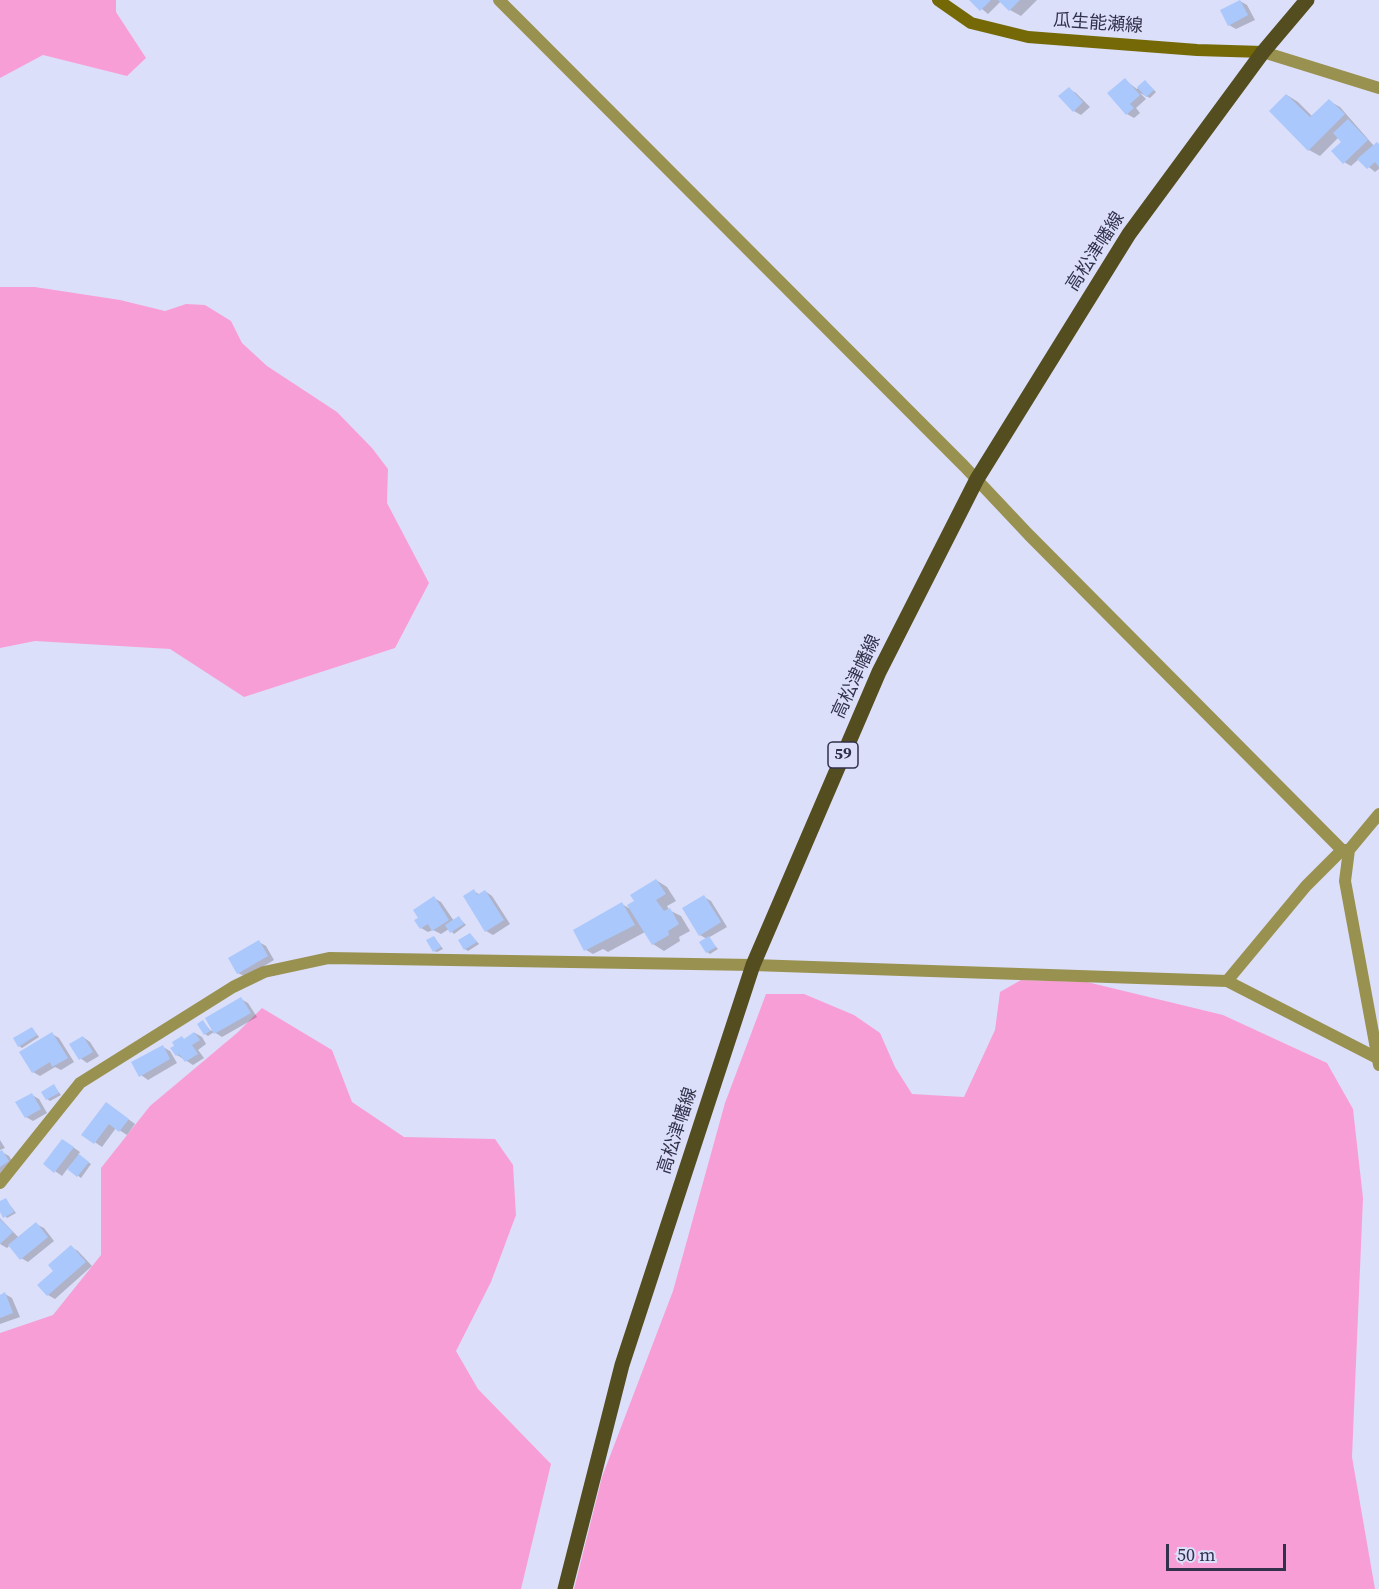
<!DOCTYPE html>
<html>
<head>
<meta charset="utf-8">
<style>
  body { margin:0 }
  #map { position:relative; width:1379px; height:1589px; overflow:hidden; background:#dcdff9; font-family:"Source Serif 4",serif }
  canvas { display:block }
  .scale { position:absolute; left:1166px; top:1544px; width:120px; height:27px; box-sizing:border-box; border:3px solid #31314b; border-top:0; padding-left:8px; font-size:18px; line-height:21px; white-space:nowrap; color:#31314b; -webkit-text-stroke:4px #dcdff9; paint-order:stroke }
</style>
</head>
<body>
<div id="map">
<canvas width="1379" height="1589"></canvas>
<div class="scale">50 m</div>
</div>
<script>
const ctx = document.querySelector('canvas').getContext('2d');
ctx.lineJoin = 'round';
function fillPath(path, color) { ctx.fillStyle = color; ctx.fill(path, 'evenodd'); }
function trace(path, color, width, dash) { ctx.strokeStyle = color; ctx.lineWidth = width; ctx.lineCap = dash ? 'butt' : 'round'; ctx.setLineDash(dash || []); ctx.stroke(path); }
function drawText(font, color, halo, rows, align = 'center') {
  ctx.font = font + ' "Source Serif 4","Noto Sans JP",serif'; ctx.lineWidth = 4.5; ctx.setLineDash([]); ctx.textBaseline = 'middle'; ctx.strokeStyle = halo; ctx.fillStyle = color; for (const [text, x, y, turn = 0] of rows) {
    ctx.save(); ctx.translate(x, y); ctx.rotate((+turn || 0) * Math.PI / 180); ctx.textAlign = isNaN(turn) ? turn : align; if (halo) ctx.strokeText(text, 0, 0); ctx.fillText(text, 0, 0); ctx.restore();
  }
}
fillPath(new Path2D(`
  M 0,0 L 116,0 L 116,12 L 146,58 L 127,76 L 43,55 L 0,78 Z
  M 0,287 L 35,287 L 120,300 L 165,311 L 186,304 L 205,305 L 231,321 L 242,343 L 267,366 L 337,412 L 372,448 L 388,469 L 387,503 L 429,583 L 395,648 L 244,697 L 170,649 L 35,641 L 0,648 Z
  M 1021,980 L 1087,982 L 1223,1015 L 1327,1063 L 1353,1109 L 1363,1198 L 1352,1457 L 1375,1589 L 574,1589 L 602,1477 L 673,1291 L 725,1103 L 766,994 L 804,994 L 854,1015 L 880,1033 L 895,1067 L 912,1094 L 964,1097 L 995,1030 L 1000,992 Z
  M 262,1008 L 332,1050 L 352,1102 L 404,1137 L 495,1139 L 513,1165 L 516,1215 L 491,1282 L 456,1351 L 478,1389 L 551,1464 L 521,1589 L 0,1589 L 0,1333 L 53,1315 L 101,1255 L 101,1168 L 150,1106 L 237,1033 Z`), '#f89ed7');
fillPath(new Path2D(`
  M 971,0 L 1037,0 L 1021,16 L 1010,10 L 1001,1 L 988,14 Z
  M 1240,1 L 1247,5 L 1255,20 L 1236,29 L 1229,25 Z
  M 1125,80 L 1137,89 L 1145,81 L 1156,92 L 1150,98 L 1140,93 L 1146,99 L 1136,108 L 1140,113 L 1134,118 L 1127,114 Z
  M 1069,89 L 1076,93 L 1090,107 L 1081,115 L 1074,111 Z
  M 1287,95 L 1298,102 L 1313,117 L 1329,101 L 1340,107 L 1374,146 L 1379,145 L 1379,169 L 1375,172 L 1359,159 L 1351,166 L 1344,162 L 1344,142 L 1339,137 L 1320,156 L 1309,150 Z
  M 656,880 L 667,887 L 676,901 L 667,906 L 669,910 L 681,916 L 690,931 L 679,937 L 680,941 L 664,951 L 653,944 L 645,932 L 608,952 L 603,949 L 593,954 L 586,950 L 622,904 L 632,910 L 636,901 Z
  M 474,891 L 480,895 L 485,891 L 492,896 L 510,924 L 493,935 L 486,931 Z
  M 704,897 L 711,901 L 727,927 L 708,938 L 718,949 L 710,954 L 707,952 L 707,939 L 700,935 Z
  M 434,898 L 441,902 L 454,921 L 459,918 L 466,925 L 454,934 L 449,929 L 441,934 L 433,930 L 428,932 L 421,928 L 416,921 Z
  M 470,934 L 479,944 L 468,951 L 465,949 Z
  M 434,937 L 443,949 L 437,952 L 434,951 Z
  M 259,942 L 266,946 L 274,960 L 246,977 L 238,973 Z
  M 241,999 L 248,1003 L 257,1017 L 222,1037 L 214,1032 L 208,1036 L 205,1034 L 203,1022 L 211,1031 Z
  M 32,1028 L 39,1037 L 22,1048 L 19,1046 Z
  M 195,1033 L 202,1037 L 206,1044 L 198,1050 L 204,1058 L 193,1065 L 177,1055 L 185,1040 Z
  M 52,1034 L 59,1038 L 74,1062 L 61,1070 L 55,1067 L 40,1076 L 33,1072 Z
  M 83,1037 L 90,1042 L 99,1056 L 87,1063 L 80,1058 Z
  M 163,1047 L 170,1051 L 177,1063 L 148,1080 L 141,1075 Z
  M 54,1086 L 61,1095 L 50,1101 L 47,1099 Z
  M 32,1095 L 39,1099 L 47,1113 L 33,1121 L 26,1117 Z
  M 113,1108 L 135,1124 L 127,1135 L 116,1128 L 102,1147 L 83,1134 Z
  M 0,1140 L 5,1148 L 0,1150 Z
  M 70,1145 L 80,1152 L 78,1155 L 91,1164 L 81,1178 L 68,1168 L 62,1176 L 45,1164 Z
  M 0,1151 L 9,1156 L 15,1166 L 0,1176 Z
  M 6,1200 L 16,1213 L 7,1218 L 0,1209 L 0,1203 Z
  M 0,1218 L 19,1238 L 36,1224 L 44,1228 L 54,1241 L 28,1262 L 21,1258 L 10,1245 L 7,1248 L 0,1244 Z
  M 71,1247 L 78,1251 L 92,1266 L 55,1299 L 48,1295 Z
  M 5,1294 L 12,1298 L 20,1317 L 0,1324 L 0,1296 Z`), '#0003');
fillPath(new Path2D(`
  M 969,0 L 991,0 L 980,11 Z
  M 998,0 L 1020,0 L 1009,11 Z
  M 1240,0 L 1248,15 L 1228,26 L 1220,10 Z
  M 1125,78 L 1140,95 L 1130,104 L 1134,108 L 1126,115 L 1107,93 Z
  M 1145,80 L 1154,90 L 1146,97 L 1137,87 Z
  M 1069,87 L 1083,102 L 1073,112 L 1058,96 Z
  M 1286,94 L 1310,117 L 1329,99 L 1345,114 L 1308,151 L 1269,111 Z
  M 1348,119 L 1368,140 L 1343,164 L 1331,151 L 1341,142 L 1333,133 Z
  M 1377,142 L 1379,144 L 1379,167 L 1375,162 L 1367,169 L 1357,159 Z
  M 656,879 L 666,894 L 656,900 L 664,911 L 670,908 L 679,924 L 668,931 L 669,935 L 652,945 L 627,905 L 634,901 L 630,895 Z
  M 474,889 L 477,895 L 485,890 L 504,920 L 485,932 L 463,896 Z
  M 704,895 L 721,922 L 699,936 L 682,908 Z
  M 434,896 L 449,920 L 432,931 L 428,924 L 420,929 L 414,920 L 418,918 L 413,910 Z
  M 622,902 L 635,925 L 584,951 L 573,930 Z
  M 459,916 L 464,924 L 450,933 L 445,925 Z
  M 470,933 L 477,942 L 464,950 L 458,940 Z
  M 434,936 L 441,947 L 433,952 L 426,940 Z
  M 709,936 L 716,947 L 706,953 L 699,942 Z
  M 259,940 L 268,956 L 237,974 L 228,958 Z
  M 241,997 L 251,1013 L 214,1034 L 205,1018 Z
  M 203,1020 L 210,1031 L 204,1035 L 197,1024 Z
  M 32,1027 L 37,1035 L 18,1047 L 13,1038 Z
  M 52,1032 L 68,1058 L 52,1067 L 50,1062 L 32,1073 L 19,1052 Z
  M 194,1032 L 200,1040 L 192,1045 L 198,1054 L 185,1062 L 179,1054 L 176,1056 L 170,1048 L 174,1046 L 172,1042 L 182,1036 L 184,1039 Z
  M 83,1036 L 93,1052 L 79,1060 L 69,1044 Z
  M 163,1045 L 170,1059 L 139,1077 L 131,1062 Z
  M 54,1084 L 59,1093 L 46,1100 L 41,1092 Z
  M 32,1093 L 41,1109 L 25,1118 L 15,1102 Z
  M 106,1102 L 129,1119 L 119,1132 L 109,1124 L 94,1144 L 81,1135 Z
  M 62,1139 L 74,1147 L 54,1173 L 43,1164 Z
  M 2,1150 L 9,1161 L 0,1167 L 0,1151 Z
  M 79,1154 L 89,1162 L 77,1177 L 67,1169 Z
  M 6,1198 L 14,1212 L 3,1218 L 0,1212 L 0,1201 Z
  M 0,1219 L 13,1232 L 0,1244 Z
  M 36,1222 L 48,1237 L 20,1260 L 8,1245 Z
  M 71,1245 L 86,1262 L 47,1296 L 37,1285 L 53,1271 L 48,1265 Z
  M 5,1292 L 13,1313 L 0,1318 L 0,1295 Z`), '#aac8fc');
trace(new Path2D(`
  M 499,0 L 964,466 L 1029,535 L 1342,850
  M 1227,981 L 1306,886 L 1342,850 L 1348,850
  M 0,1183 L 80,1083 L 233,987 L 264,972 L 329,958 L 753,965 L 1227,981 L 1377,1058`), '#99914f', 12);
trace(new Path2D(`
  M 1263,52 L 1379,88
  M 1379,814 L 1349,850 L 1345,881 L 1379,1065`), '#99914f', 12);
trace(new Path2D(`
  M 938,0 L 971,23 L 1028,37 L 1197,50 L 1263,52`), '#746906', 12);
trace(new Path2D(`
  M 565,1589 L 622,1365 L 753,965 L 879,672 L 977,479 L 1129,234 L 1263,52 L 1307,0`), '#544d1f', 15);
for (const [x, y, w] of [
  [843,755,30]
]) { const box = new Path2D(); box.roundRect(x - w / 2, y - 13, w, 26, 4.5); ctx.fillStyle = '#dcdff9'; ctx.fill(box); trace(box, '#31314b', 1.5); }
drawText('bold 16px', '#31314b', null, [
  ["59",843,755]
]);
drawText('18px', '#31314b', '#dcdff9', [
  ["瓜生能瀬線",1098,24,4],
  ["高松津幡線",1096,252,-57],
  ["高松津幡線",857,677,-65],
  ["高松津幡線",678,1131,-72]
]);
</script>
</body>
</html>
